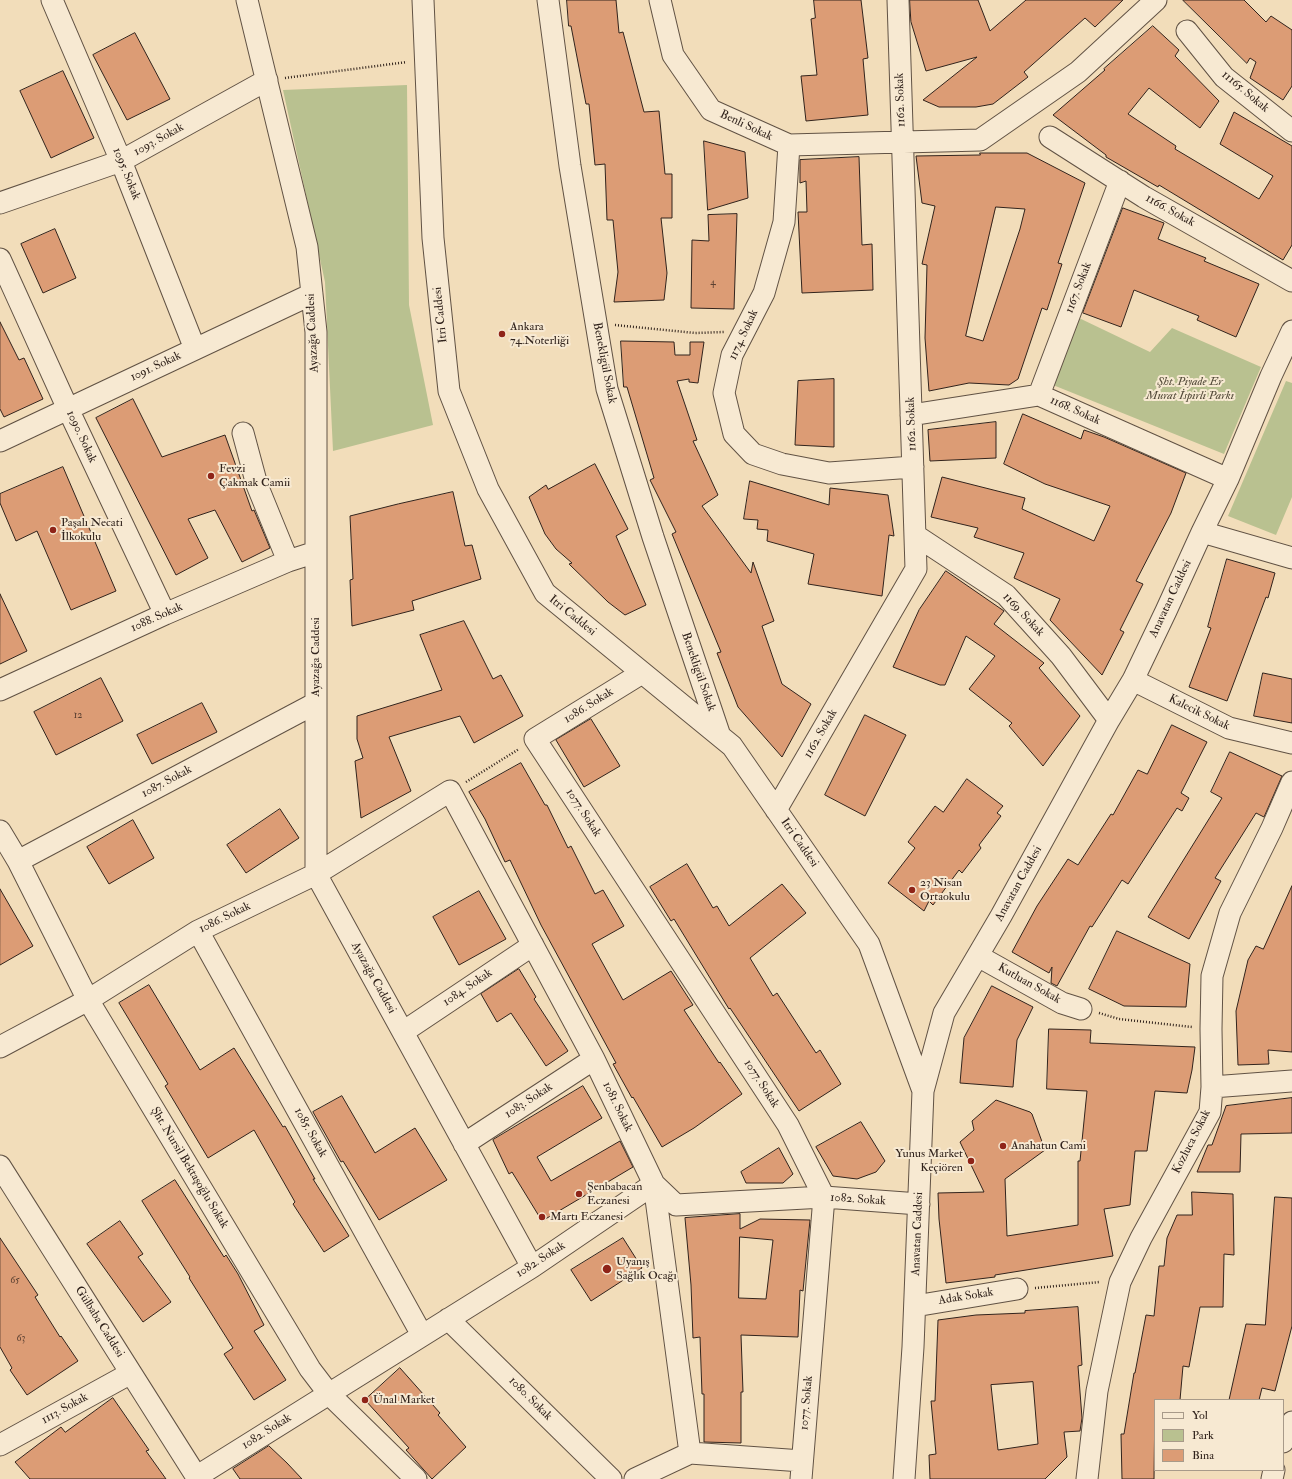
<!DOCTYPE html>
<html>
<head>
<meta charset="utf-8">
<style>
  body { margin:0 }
  #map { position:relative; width:1292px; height:1479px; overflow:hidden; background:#f2ddba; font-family:"IM FELL Double Pica",serif }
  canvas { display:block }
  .legend { position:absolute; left:1154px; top:1399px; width:130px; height:72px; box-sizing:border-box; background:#f7e9d2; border:1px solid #a89a89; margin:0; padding:5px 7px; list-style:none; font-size:12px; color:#31231c }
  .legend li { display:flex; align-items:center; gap:8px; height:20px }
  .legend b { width:20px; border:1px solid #a89a89 }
</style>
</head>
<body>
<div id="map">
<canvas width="1292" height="1479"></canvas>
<ul class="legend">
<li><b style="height:5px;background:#f7e9d2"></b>Yol</li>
<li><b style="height:11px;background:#b9c190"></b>Park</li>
<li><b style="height:11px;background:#dc9c75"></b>Bina</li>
</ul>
</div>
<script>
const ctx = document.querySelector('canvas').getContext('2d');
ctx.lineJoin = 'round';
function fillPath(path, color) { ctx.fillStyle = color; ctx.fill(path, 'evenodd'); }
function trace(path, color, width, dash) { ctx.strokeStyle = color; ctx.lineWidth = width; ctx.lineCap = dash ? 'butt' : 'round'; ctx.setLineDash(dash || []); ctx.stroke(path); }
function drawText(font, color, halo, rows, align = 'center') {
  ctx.font = font + ' "IM FELL Double Pica",serif'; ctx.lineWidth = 4; ctx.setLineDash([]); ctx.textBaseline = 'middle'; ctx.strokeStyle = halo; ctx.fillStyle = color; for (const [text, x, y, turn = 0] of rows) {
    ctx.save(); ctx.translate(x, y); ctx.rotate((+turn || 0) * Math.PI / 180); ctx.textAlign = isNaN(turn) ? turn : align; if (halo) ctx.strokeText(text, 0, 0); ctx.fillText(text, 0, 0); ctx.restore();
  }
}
fillPath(new Path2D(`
  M 407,85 L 409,305 L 433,425 L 333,451 L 325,282 L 283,90 Z
  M 1079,318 L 1150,352 L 1172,328 L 1261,367 L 1224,454 L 1053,385 Z
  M 1286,381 L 1292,383 L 1292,497 L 1276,535 L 1228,516 Z`), '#b9c190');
const building = new Path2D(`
  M 567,0 L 616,0 L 619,33 L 623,32 L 644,112 L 659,111 L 665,174 L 672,174 L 672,218 L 661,218 L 667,273 L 664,300 L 614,302 L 618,272 L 613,220 L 607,220 L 605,164 L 595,165 L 589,104 L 586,104 L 571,26 L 569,26 Z
  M 814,0 L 861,0 L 868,58 L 863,59 L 868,115 L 806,121 L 801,76 L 817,75 L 811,19 L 815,18 Z
  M 910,0 L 978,0 L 990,31 L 1026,0 L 1123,0 L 1095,27 L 1085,18 L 1024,72 L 1028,77 L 993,104 L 976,107 L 939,107 L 923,100 L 977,57 L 926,71 L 911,22 Z
  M 1183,0 L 1244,0 L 1266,22 L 1271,16 L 1292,30 L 1292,86 L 1283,100 L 1250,78 L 1256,62 L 1250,58 L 1247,63 Z
  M 1153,26 L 1179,50 L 1175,56 L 1219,101 L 1200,128 L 1149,88 L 1128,114 L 1176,146 L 1175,149 L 1259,199 L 1273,176 L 1220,144 L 1234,112 L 1292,146 L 1292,245 L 1283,260 L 1159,185 L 1158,187 L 1106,157 L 1106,155 L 1053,115 L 1105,70 L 1104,69 Z
  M 135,33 L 170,99 L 127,120 L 93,55 Z
  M 63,71 L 94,138 L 51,158 L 20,91 Z
  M 704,141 L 745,152 L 748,198 L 708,210 Z
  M 980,153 L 1027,153 L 1085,183 L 1058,263 L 1062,264 L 1047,310 L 1042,308 L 1018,379 L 1009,385 L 969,383 L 929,391 L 925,338 L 927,265 L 922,264 L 935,206 L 922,203 L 916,156 L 980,155 ZM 996,207 L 1025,209 L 1020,229 L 983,341 L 966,336 Z
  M 859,157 L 862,245 L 872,244 L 873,290 L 802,293 L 798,212 L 807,212 L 806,181 L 800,183 L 800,160 Z
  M 1123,208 L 1164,223 L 1158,239 L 1206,258 L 1204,261 L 1259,284 L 1236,337 L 1197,320 L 1199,316 L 1134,290 L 1121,327 L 1083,313 Z
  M 737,214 L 734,309 L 691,308 L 692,240 L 709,241 L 708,215 Z
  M 55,229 L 76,278 L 43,293 L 21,244 Z
  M 0,322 L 19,360 L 24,358 L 43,399 L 4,417 L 0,409 Z
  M 621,341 L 674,342 L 675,355 L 690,355 L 690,342 L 704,342 L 698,383 L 689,382 L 689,379 L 677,381 L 697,440 L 693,441 L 718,495 L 702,506 L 751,573 L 753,562 L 774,621 L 762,626 L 782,684 L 811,704 L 782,757 L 738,707 L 717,653 L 721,652 L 672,534 L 676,532 L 650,480 L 654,478 L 627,387 L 624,387 Z
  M 834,379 L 834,447 L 795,445 L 798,381 Z
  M 133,399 L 162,457 L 225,435 L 252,511 L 254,510 L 270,548 L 242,562 L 215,510 L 188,519 L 208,558 L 176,575 L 96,418 Z
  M 1023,414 L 1081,439 L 1084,430 L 1104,437 L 1186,473 L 1171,513 L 1136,581 L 1143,584 L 1120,630 L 1124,632 L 1102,675 L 1050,620 L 1060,599 L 1014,578 L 1024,553 L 974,537 L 978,528 L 931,517 L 942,477 L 1025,498 L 1022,509 L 1094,541 L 1110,506 L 1045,484 L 1004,464 Z
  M 996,422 L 996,458 L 930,461 L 928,430 Z
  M 595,464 L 628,529 L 616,536 L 646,605 L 625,615 L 608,602 L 569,564 L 572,563 L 556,549 L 545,534 L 529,497 L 546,485 L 548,489 Z
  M 63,467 L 116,591 L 71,610 L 37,531 L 16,541 L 0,503 L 0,494 Z
  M 750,481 L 829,505 L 830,488 L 888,495 L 894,536 L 889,535 L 882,596 L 808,584 L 814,554 L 767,541 L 768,530 L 757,529 L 758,520 L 744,519 Z
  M 453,492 L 465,546 L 472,545 L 481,579 L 412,601 L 414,610 L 352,626 L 350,580 L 353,579 L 350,516 L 398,504 Z
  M 1227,559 L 1275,573 L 1268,598 L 1266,597 L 1227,701 L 1189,687 L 1211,628 L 1208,627 Z
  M 946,571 L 1004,611 L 994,624 L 1044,663 L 1039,668 L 1080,716 L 1043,766 L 1009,726 L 1012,723 L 969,689 L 995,656 L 966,636 L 945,685 L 940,685 L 893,667 L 919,610 Z
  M 0,594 L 27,651 L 0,664 Z
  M 464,621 L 493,679 L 501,675 L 523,716 L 474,743 L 460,716 L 389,737 L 411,791 L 361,818 L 355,761 L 363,758 L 357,739 L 357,716 L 442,690 L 420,635 Z
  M 1263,673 L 1292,679 L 1292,723 L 1254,716 Z
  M 101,678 L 123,721 L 56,755 L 34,712 Z
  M 202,703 L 217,732 L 152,764 L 137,735 Z
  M 865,715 L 906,735 L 865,816 L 825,795 Z
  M 591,719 L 620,766 L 584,787 L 556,740 Z
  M 1172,725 L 1207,742 L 1181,793 L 1189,798 L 1182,811 L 1177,808 L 1128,884 L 1122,880 L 1092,927 L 1090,926 L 1057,986 L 1051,983 L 1052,967 L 1049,973 L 1012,952 L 1037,906 L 1068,859 L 1078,865 L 1111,814 L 1113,815 L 1138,770 L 1147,774 Z
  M 1230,752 L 1282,776 L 1264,817 L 1256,813 L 1215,878 L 1221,881 L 1189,939 L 1148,917 L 1222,798 L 1211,792 Z
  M 521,763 L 545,805 L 547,805 L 568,848 L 571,846 L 595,894 L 603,890 L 624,926 L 592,944 L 623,1000 L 671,971 L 693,1005 L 684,1010 L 719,1063 L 720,1062 L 742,1094 L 694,1128 L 662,1147 L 633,1097 L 632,1098 L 613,1064 L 616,1063 L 541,925 L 510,860 L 505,862 L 485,819 L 469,792 Z
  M 967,779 L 1003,806 L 997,813 L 1001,816 L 979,845 L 981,848 L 962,873 L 959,870 L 933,905 L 929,901 L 924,911 L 888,883 L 915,848 L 908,842 L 935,806 L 943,812 Z
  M 280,809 L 299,838 L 246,873 L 227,845 Z
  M 133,820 L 154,858 L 109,884 L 87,847 Z
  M 687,864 L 713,908 L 717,906 L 729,926 L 782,884 L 806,913 L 750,958 L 773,996 L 777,993 L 816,1053 L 820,1050 L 841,1084 L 799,1111 L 730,1008 L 729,1009 L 674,919 L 671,921 L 650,887 Z
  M 1292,886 L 1292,1052 L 1268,1050 L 1269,1064 L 1238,1065 L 1236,1011 L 1248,960 L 1256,946 L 1263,949 Z
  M 0,889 L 33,946 L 0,965 Z
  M 479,891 L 506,939 L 459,965 L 433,917 Z
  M 1117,931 L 1190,964 L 1186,1007 L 1124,1006 L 1089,989 Z
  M 519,969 L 536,997 L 534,999 L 568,1051 L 546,1066 L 511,1013 L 497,1022 L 481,994 Z
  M 149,985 L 200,1070 L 234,1048 L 283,1127 L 285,1126 L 315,1179 L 313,1179 L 349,1236 L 324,1252 L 293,1204 L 295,1202 L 254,1130 L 208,1158 L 165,1086 L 168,1084 L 119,1003 Z
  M 992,986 L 1033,1007 L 1017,1040 L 1013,1087 L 960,1083 L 964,1038 Z
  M 1049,1029 L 1091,1030 L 1090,1043 L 1195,1047 L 1192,1070 L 1187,1093 L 1155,1091 L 1147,1151 L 1135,1151 L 1130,1205 L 1104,1209 L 1113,1256 L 995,1275 L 995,1277 L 946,1283 L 939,1219 L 938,1193 L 984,1192 L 960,1142 L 974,1130 L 972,1121 L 996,1100 L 1030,1112 L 1032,1114 L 1045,1150 L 1005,1179 L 1007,1236 L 1078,1225 L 1078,1161 L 1080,1161 L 1087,1091 L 1047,1089 Z
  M 583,1086 L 602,1118 L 537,1157 L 551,1181 L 620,1141 L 633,1167 L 542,1221 L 512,1172 L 509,1174 L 493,1140 Z
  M 342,1096 L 375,1153 L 415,1128 L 447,1180 L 379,1220 L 343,1161 L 341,1162 L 313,1112 Z
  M 1292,1098 L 1292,1133 L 1241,1134 L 1240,1172 L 1197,1172 L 1208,1145 L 1212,1145 L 1226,1106 Z
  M 861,1122 L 885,1161 L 876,1172 L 857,1179 L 833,1176 L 816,1147 Z
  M 779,1148 L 793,1174 L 783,1183 L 746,1183 L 741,1172 Z
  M 175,1180 L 224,1257 L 226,1255 L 238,1274 L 264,1325 L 254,1331 L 286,1380 L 254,1400 L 224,1354 L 233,1348 L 189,1278 L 190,1277 L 142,1201 Z
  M 1192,1192 L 1233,1194 L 1234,1255 L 1224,1254 L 1223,1307 L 1200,1307 L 1189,1367 L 1183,1366 L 1180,1400 L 1155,1400 L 1154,1479 L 1122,1479 L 1121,1434 L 1124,1434 L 1134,1373 L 1135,1373 L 1146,1315 L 1154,1316 L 1159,1266 L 1164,1266 L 1167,1238 L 1177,1215 L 1192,1215 Z
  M 1275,1197 L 1292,1198 L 1292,1326 L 1275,1391 L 1262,1388 L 1259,1400 L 1229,1400 L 1246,1324 L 1265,1325 Z
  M 740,1214 L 740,1229 L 760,1219 L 810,1220 L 803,1291 L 800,1290 L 798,1337 L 741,1335 L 743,1392 L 741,1392 L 741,1443 L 704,1442 L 704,1394 L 702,1394 L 700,1337 L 693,1338 L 691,1285 L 685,1218 ZM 740,1237 L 773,1240 L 766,1299 L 739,1298 Z
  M 120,1221 L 143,1254 L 138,1257 L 171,1302 L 143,1322 L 87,1244 Z
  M 0,1238 L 38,1295 L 35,1297 L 60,1337 L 61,1336 L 78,1361 L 27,1395 L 10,1370 L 12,1368 L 0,1347 Z
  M 623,1238 L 642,1268 L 591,1301 L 571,1270 Z
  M 1078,1307 L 1082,1365 L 1078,1366 L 1082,1418 L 1080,1431 L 1064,1432 L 1067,1457 L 1045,1479 L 930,1479 L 929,1455 L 936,1454 L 931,1401 L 935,1401 L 938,1320 L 976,1315 L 1025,1313 L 1025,1311 ZM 1033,1382 L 1038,1444 L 998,1450 L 991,1385 Z
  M 400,1368 L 440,1413 L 438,1415 L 466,1447 L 432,1479 L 406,1450 L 409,1448 L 365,1400 Z
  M 113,1398 L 149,1450 L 146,1451 L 166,1479 L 30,1479 L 15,1462 L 61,1427 L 65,1432 Z
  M 269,1446 L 287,1463 L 302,1479 L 240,1479 L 233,1469 Z`);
fillPath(building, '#dc9c75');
trace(building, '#31231c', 1);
const minor = new Path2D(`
  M 52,0 L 121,161 L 195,349
  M 247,0 L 307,247 L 316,332 L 316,874 L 532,1267
  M 423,0 L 433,238 L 449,391 L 488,489 L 545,593 L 732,746 L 869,944 L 923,1091
  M 548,0 L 570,166 L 607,389 L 653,537 L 720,736
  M 660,0 L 673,55 L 711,110 L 789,145 L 980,140 L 1078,72 L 1156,0
  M 1187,31 L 1224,77 L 1292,131
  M 1050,137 L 1144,197 L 1292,281
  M 789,145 L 784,222 L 764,293 L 732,355 L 724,393 L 734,434 L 753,454 L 782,464 L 829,473 L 913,467
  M 0,203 L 121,161 L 267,80
  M 0,259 L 68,409 L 165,614
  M 1039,395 L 1120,181
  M 911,415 L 1039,395 L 1228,479
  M 243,433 L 257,485 L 288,561
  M 0,441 L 312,294
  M 1202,532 L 1292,558
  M 915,535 L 1006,595 L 1061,656 L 1109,720
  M 642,673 L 535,739 L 788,1125 L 824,1197 L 801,1479
  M 1133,680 L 1229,728 L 1292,743
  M 0,690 L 165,614 L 288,561 L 316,552
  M 776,810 L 916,569 L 898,0
  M 0,831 L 18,861 L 88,1000 L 310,1369 L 329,1394 L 416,1479
  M 18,861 L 316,703
  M 198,931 L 422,1335
  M 978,956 L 1062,1003 L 1081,1009
  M 403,1032 L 533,945
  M 0,1047 L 88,1000 L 198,931 L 316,874 L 450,791 L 594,1059 L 654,1184 L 690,1453
  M 1212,1087 L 1292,1081
  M 464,1144 L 594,1059
  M 0,1166 L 198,1479
  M 915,1306 L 1017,1289
  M 448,1319 L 611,1479
  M 1283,1442 L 1292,1422
  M 0,1445 L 131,1373
  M 196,1477 L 532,1267 L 654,1184 L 676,1205 L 824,1197 L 919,1204
  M 635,1479 L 690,1453 L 802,1461
  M 904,1479 L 913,1347 L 923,1091 L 944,1013 L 1001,916 L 1109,720 L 1133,680 L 1166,611 L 1202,532 L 1228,479 L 1271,376 L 1292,331
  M 1087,1479 L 1097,1391 L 1120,1282 L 1141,1238 L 1210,1112 L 1212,1087 L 1211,1029 L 1212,976 L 1230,913 L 1272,828 L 1292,782
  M 1272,1479 L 1274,1470`);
trace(minor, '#615244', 23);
trace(new Path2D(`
  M 285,78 L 407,62
  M 615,325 L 695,333 L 724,332
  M 466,782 L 519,749
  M 1099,1013 L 1119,1019 L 1192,1027
  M 1035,1288 L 1100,1282`), '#31231c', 2.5, [1, 2]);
trace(minor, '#f7e9d2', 21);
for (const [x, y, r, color] of [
  [502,334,4,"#8f2418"],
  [211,476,4,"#8f2418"],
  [53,530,4,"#8f2418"],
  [912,890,4,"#8f2418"],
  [1003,1146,4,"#8f2418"],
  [971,1161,4,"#8f2418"],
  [579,1194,4,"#8f2418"],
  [542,1217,4,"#8f2418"],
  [607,1269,5,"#8f2418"],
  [365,1400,4,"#8f2418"]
]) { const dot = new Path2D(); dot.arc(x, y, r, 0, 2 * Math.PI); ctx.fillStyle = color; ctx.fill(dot); trace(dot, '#f7e9d2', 1.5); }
drawText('10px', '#5c4132', null, [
  ["4",713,283],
  ["12",78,716],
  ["65",15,1281],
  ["63",21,1339]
]);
drawText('12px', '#31231c', '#f7e9d2', [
  ["11165. Sokak",1245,92,40],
  ["1162. Sokak",901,100,-92],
  ["Benli Sokak",746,126,25],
  ["1093. Sokak",159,140,-29],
  ["1095. Sokak",126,174,68],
  ["1166. Sokak",1170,211,29],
  ["1167. Sokak",1079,288,-69],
  ["Itri Caddesi",441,315,-96],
  ["Ayazağa Caddesi",313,333,-93],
  ["1174. Sokak",744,335,-65],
  ["Benekligül Sokak",604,363,79],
  ["1091. Sokak",156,367,-25],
  ["1168. Sokak",1075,411,24],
  ["1162. Sokak",912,424,-92],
  ["1090. Sokak",81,437,65],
  ["Anavatan Caddesi",1171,599,-65],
  ["1169. Sokak",1023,615,47],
  ["Itri Caddesi",572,616,39],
  ["1088. Sokak",157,618,-24],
  ["Ayazağa Caddesi",316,657,-90],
  ["Benekligül Sokak",698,672,71],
  ["1086. Sokak",589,706,-32],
  ["Kalecik Sokak",1199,713,26],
  ["1162. Sokak",821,734,-60],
  ["1087. Sokak",167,782,-28],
  ["1077. Sokak",583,813,57],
  ["Itri Caddesi",799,843,55],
  ["Anavatan Caddesi",1019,884,-61],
  ["1086. Sokak",225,918,-26],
  ["Ayazağa Caddesi",373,978,61],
  ["Kutluan Sokak",1029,984,29],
  ["1084. Sokak",468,988,-34],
  ["1077. Sokak",761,1084,57],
  ["1083. Sokak",529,1101,-33],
  ["1081. Sokak",617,1107,64],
  ["1085. Sokak",310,1133,61],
  ["Kozluca Sokak",1192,1142,-63],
  ["Şht. Nursil Bektaşoğlu Sokak",189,1168,59],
  ["1082. Sokak",858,1200,4],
  ["Anavatan Caddesi",918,1234,-88],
  ["1082. Sokak",541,1260,-33],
  ["Adak Sokak",966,1297,-9],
  ["Gülbaba Caddesi",99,1322,58],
  ["1080. Sokak",530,1399,45],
  ["1077. Sokak",807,1403,-85],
  ["1113. Sokak",65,1409,-29],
  ["1082. Sokak",267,1432,-32]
]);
drawText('12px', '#31231c', '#f7e9d2', [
  ["Ankara",510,327],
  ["74.Noterliği",510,341],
  ["Fevzi",219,469],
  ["Çakmak Camii",219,483],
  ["Paşalı Necati",61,523],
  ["İlkokulu",61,537],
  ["23 Nisan",920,883],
  ["Ortaokulu",920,897],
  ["Anahatun Cami",1011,1146],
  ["Yunus Market",963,1154,"right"],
  ["Keçiören",963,1168,"right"],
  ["Şenbabacan",587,1187],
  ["Eczanesi",587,1201],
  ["Martı Eczanesi",550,1217],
  ["Uyanış",616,1262],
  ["Sağlık Ocağı",616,1276],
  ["Ünal Market",373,1400]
], 'left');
drawText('italic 12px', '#534a39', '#f7e9d2', [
  ["Şht. Piyade Er",1190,382],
  ["Murat İspirli Parkı",1190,396]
]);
</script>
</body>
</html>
